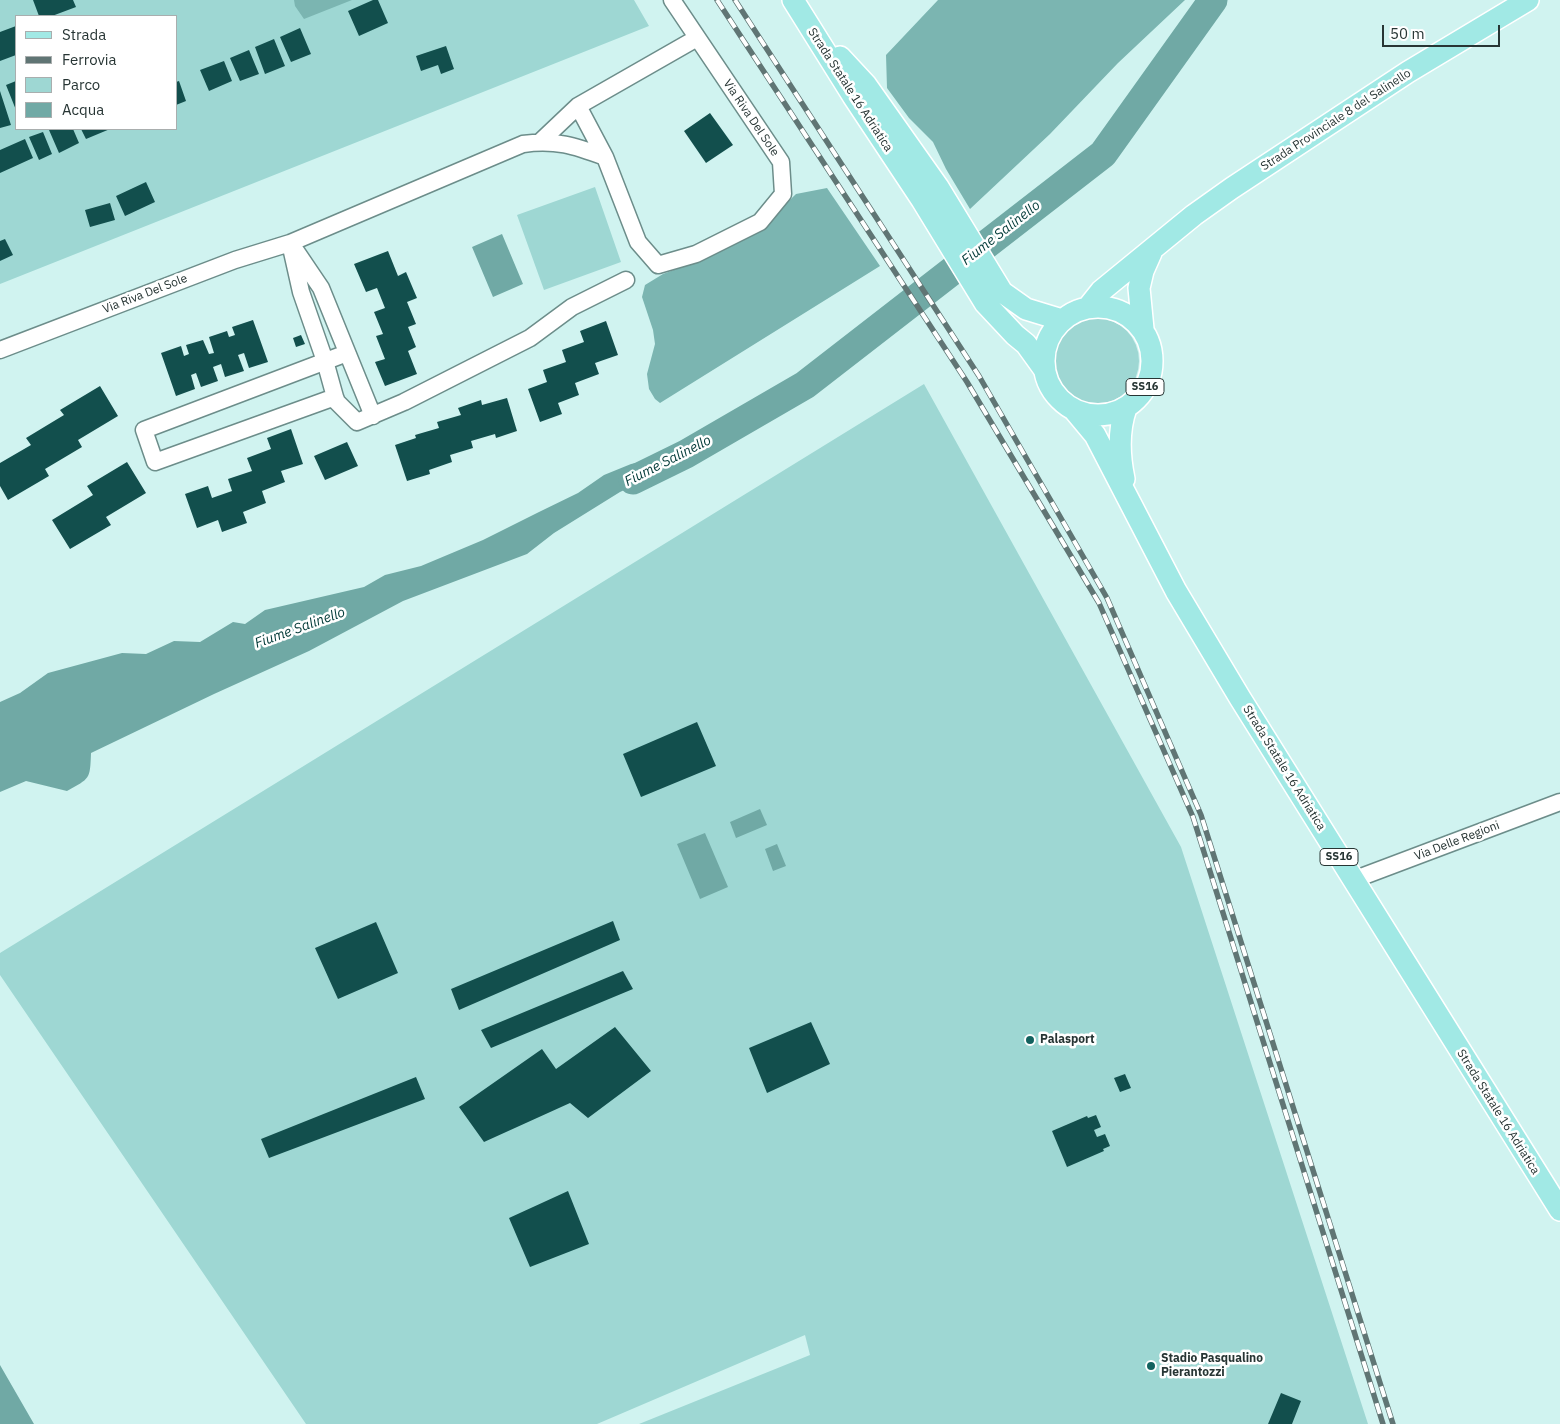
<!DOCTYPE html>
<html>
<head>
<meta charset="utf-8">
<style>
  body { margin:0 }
  #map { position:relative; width:1560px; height:1424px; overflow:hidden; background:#d0f3f0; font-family:"IBM Plex Sans",sans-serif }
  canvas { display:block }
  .legend { position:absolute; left:15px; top:15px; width:162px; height:115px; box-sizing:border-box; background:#fff; border:1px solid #a9aeae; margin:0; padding:6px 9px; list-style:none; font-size:15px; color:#273534 }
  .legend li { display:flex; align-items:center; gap:10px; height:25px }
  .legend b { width:25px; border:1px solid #a9aeae }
  .scale { position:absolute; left:1382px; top:25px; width:118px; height:22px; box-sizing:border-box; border:2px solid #273534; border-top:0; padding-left:6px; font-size:15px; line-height:18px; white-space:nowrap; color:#273534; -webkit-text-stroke:4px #fff; paint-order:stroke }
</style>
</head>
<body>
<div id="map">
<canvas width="1560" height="1424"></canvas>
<ul class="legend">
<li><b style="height:6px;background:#a1e9e5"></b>Strada</li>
<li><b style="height:6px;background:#607574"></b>Ferrovia</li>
<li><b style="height:14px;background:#9ed7d3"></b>Parco</li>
<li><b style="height:14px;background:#70a9a5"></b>Acqua</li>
</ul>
<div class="scale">50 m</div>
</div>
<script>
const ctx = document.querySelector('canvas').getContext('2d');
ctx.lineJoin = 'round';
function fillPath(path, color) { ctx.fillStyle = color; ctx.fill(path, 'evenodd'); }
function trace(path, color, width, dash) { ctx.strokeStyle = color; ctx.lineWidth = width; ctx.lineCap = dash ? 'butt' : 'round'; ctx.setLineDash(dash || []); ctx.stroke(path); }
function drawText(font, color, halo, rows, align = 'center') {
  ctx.font = font + ' "IBM Plex Sans",sans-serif'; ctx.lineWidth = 5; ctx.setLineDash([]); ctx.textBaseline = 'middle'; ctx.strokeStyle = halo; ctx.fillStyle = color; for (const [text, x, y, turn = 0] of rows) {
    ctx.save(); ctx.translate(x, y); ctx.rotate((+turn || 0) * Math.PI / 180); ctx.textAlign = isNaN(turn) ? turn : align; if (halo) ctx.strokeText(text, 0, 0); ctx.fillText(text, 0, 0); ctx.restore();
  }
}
fillPath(new Path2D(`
  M 0,0 L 634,0 L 649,26 L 0,284 ZM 16,16 L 176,16 L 176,129 L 16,129 Z
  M 595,187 L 621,262 L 544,290 L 517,215 Z
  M1053 361a43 43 0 1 1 86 0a43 43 0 1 1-86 0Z
  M 924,384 L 1181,847 L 1368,1424 L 639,1424 L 810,1355 L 805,1335 L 597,1424 L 306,1424 L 0,975 L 0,953 Z`), '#9ed7d3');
fillPath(new Path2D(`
  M 294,0 L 352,0 L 304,19 L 295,6 Z
  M 938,0 L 1185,0 L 1118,63 L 1050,134 L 970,209 L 946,169 L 933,142 L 909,118 L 887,88 L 886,55 Z
  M 827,188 L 880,266 L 660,403 L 655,399 L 649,389 L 647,374 L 655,344 L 653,330 L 642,297 L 645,285 L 663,274 L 687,265 L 737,243 L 763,226 L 796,194 Z`), '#7bb5b1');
fillPath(new Path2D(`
  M 502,234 L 523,284 L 493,297 L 472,247 Z
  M 664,457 L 673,467 L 620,492 L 554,533 L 527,554 L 403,601 L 309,651 L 214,694 L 91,753 C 90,780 90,778 67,791 L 26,781 L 0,792 L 0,702 L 20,693 L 48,673 L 122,653 L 146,654 L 174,641 L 200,642 L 233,622 L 245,624 L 265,610 L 364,587 L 385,575 L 421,566 L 483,540 L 539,512 L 578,493 L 604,475 L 631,464 Z
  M 760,809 L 767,825 L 736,838 L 730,822 Z
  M 705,833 L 728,887 L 700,899 L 677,844 Z
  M 777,844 L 786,866 L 773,871 L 765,849 Z
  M 0,1365 L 34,1424 L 0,1424 Z`), '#70a9a5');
trace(new Path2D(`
  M 633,480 L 686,454 L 805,385 L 1103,154 L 1213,0`), '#70a9a5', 29);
fillPath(new Path2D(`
  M 33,0 L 73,0 L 76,7 L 52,16 L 39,16 Z
  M 373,0 L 378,0 L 388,23 L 359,36 L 348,11 Z
  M 16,26 L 16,55 L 0,61 L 0,32 Z
  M 300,28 L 311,54 L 291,62 L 280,37 Z
  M 274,39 L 285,66 L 265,74 L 255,47 Z
  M 446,46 L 454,69 L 441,74 L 438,65 L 421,71 L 416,56 Z
  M 249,50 L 259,74 L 240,81 L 230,58 Z
  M 224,61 L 232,81 L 209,91 L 200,70 Z
  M 16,81 L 16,110 L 6,85 Z
  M 179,81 L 186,101 L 176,105 L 176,82 Z
  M 0,91 L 11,125 L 0,128 Z
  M 710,113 L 733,145 L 706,163 L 684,131 Z
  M 53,129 L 73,129 L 79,143 L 59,153 L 49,130 Z
  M 81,129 L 110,129 L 86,139 Z
  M 43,132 L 52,154 L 39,160 L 29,137 Z
  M 25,139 L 33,158 L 0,173 L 0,150 Z
  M 146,182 L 155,202 L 125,216 L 116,196 Z
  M 110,203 L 115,220 L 90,227 L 85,210 Z
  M 5,239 L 13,255 L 0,261 L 0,241 Z
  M 388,251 L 398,276 L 406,272 L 417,298 L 407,302 L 416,324 L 408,327 L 416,347 L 408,351 L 417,374 L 385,386 L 375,362 L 385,359 L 376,336 L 383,334 L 374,312 L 385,308 L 377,288 L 366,292 L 354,264 Z
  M 253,320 L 268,362 L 249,368 L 244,353 L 238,355 L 244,371 L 225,377 L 221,364 L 213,367 L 218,381 L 201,387 L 196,373 L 191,375 L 195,389 L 176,396 L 161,353 L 181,346 L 184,356 L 189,354 L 186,345 L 203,340 L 209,354 L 214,353 L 209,337 L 227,331 L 229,337 L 235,335 L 232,327 Z
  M 606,321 L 618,355 L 595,363 L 599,374 L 575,383 L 579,395 L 558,403 L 562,414 L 540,422 L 528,389 L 547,382 L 543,370 L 566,362 L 562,350 L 584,342 L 580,331 Z
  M 301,335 L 305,344 L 296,347 L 293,338 Z
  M 100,386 L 118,416 L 78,440 L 82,447 L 45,469 L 49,476 L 8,500 L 0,486 L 0,463 L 31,445 L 26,438 L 64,415 L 60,410 Z
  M 507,398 L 517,431 L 496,438 L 495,434 L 471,441 L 473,448 L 450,455 L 452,462 L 429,470 L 430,474 L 407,481 L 395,445 L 416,438 L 415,435 L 439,428 L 437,422 L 461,415 L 458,408 L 481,400 L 482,405 Z
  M 291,429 L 303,464 L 281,471 L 285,482 L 262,491 L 266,503 L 243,512 L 247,523 L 222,532 L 218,520 L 197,528 L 185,494 L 208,486 L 212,498 L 232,491 L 228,479 L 252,471 L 247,458 L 271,449 L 267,438 Z
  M 347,442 L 358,466 L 325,480 L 314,456 Z
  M 127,462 L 146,493 L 106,517 L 111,525 L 70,549 L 52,520 L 93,495 L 87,486 Z
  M 697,722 L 716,766 L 641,797 L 623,754 Z
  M 613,921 L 620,940 L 459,1010 L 451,989 Z
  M 376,922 L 398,973 L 338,999 L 315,948 Z
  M 623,971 L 633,989 L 491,1048 L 481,1030 Z
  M 811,1022 L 830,1064 L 767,1093 L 749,1048 Z
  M 615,1027 L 651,1071 L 588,1118 L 570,1103 L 484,1142 L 459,1107 L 542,1049 L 556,1069 Z
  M 1125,1074 L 1131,1088 L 1120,1092 L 1114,1078 Z
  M 416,1077 L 425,1099 L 269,1158 L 261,1139 Z
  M 1096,1115 L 1101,1127 L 1094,1130 L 1097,1137 L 1105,1134 L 1110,1146 L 1103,1149 L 1104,1151 L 1067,1167 L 1052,1131 L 1087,1116 L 1088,1118 Z
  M 568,1191 L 589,1244 L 530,1267 L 509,1218 Z
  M 1281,1393 L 1301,1401 L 1292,1424 L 1268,1424 Z`), '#124f4d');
const minor = new Path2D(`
  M 578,106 L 605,157
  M 540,142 L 578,106 L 697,38
  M 290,243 L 301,292 L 325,361 L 335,397 L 337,402 L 357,422 L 404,402 L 530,338 L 572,307 L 626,280
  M 296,251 L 321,288 L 373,416
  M 0,350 L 235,260 L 290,243 L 523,144 C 555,139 575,146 605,157 L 638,242 L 658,265 L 696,254 L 760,222 L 783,194 L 781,162 L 672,0
  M 335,397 L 155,462 L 144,430 L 347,353
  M 1353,880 L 1560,802`);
const major = new Path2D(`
  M 793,0 L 853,96 L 922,200 L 985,303 L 1015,335 L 1026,344 L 1044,369
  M 840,57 L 866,85 L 938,187 L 1002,292 L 1026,309 L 1062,320
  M 1089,306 L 1101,291 L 1194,215 L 1232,188 L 1408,72 L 1528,0
  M1044 361a54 54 0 1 1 108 0a54 54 0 1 1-108 0Z
  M 1143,329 L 1139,288 L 1143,271 L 1151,253
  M 1075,411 L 1095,435 L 1176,591 L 1240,698 L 1560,1210
  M 1124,479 C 1119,455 1118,431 1126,408`);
trace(minor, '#6c8d8a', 19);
trace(major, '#fff', 24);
trace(minor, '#fff', 16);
trace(major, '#a1e9e5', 21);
const rail = new Path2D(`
  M 717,0 L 967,382 L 1099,603 L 1193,817 L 1383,1424
  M 735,0 L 979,376 L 1107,598 L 1201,815 L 1393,1424`);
trace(rail, '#607574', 5.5);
trace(rail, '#fff', 4, [11]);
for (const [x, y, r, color] of [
  [1030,1040,5,"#13625f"],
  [1151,1366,5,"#13625f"]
]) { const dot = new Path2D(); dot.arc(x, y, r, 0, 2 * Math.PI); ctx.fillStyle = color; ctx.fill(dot); trace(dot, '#fff', 2); }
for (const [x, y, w] of [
  [1145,387,38],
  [1339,857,38]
]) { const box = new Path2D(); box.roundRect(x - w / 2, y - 8.5, w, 17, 4); ctx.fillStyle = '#fff'; ctx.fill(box); trace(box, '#273534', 1); }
drawText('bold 11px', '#273534', null, [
  ["SS16",1145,387],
  ["SS16",1339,857]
]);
drawText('12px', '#273534', '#fff', [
  ["Strada Statale 16 Adriatica",850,90,57],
  ["Via Riva Del Sole",751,118,56],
  ["Strada Provinciale 8 del Salinello",1336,120,-33],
  ["Via Riva Del Sole",145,294,-21],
  ["Strada Statale 16 Adriatica",1284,768,58],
  ["Via Delle Regioni",1457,841,-21],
  ["Strada Statale 16 Adriatica",1498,1112,58]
]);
drawText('bold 12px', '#273534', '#fff', [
  ["Palasport",1040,1040],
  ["Stadio Pasqualino",1161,1359],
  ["Pierantozzi",1161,1373]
], 'left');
drawText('italic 14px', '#003937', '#fff', [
  ["Fiume Salinello",1001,233,-38],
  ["Fiume Salinello",668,461,-27],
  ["Fiume Salinello",300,628,-20]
]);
</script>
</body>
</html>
